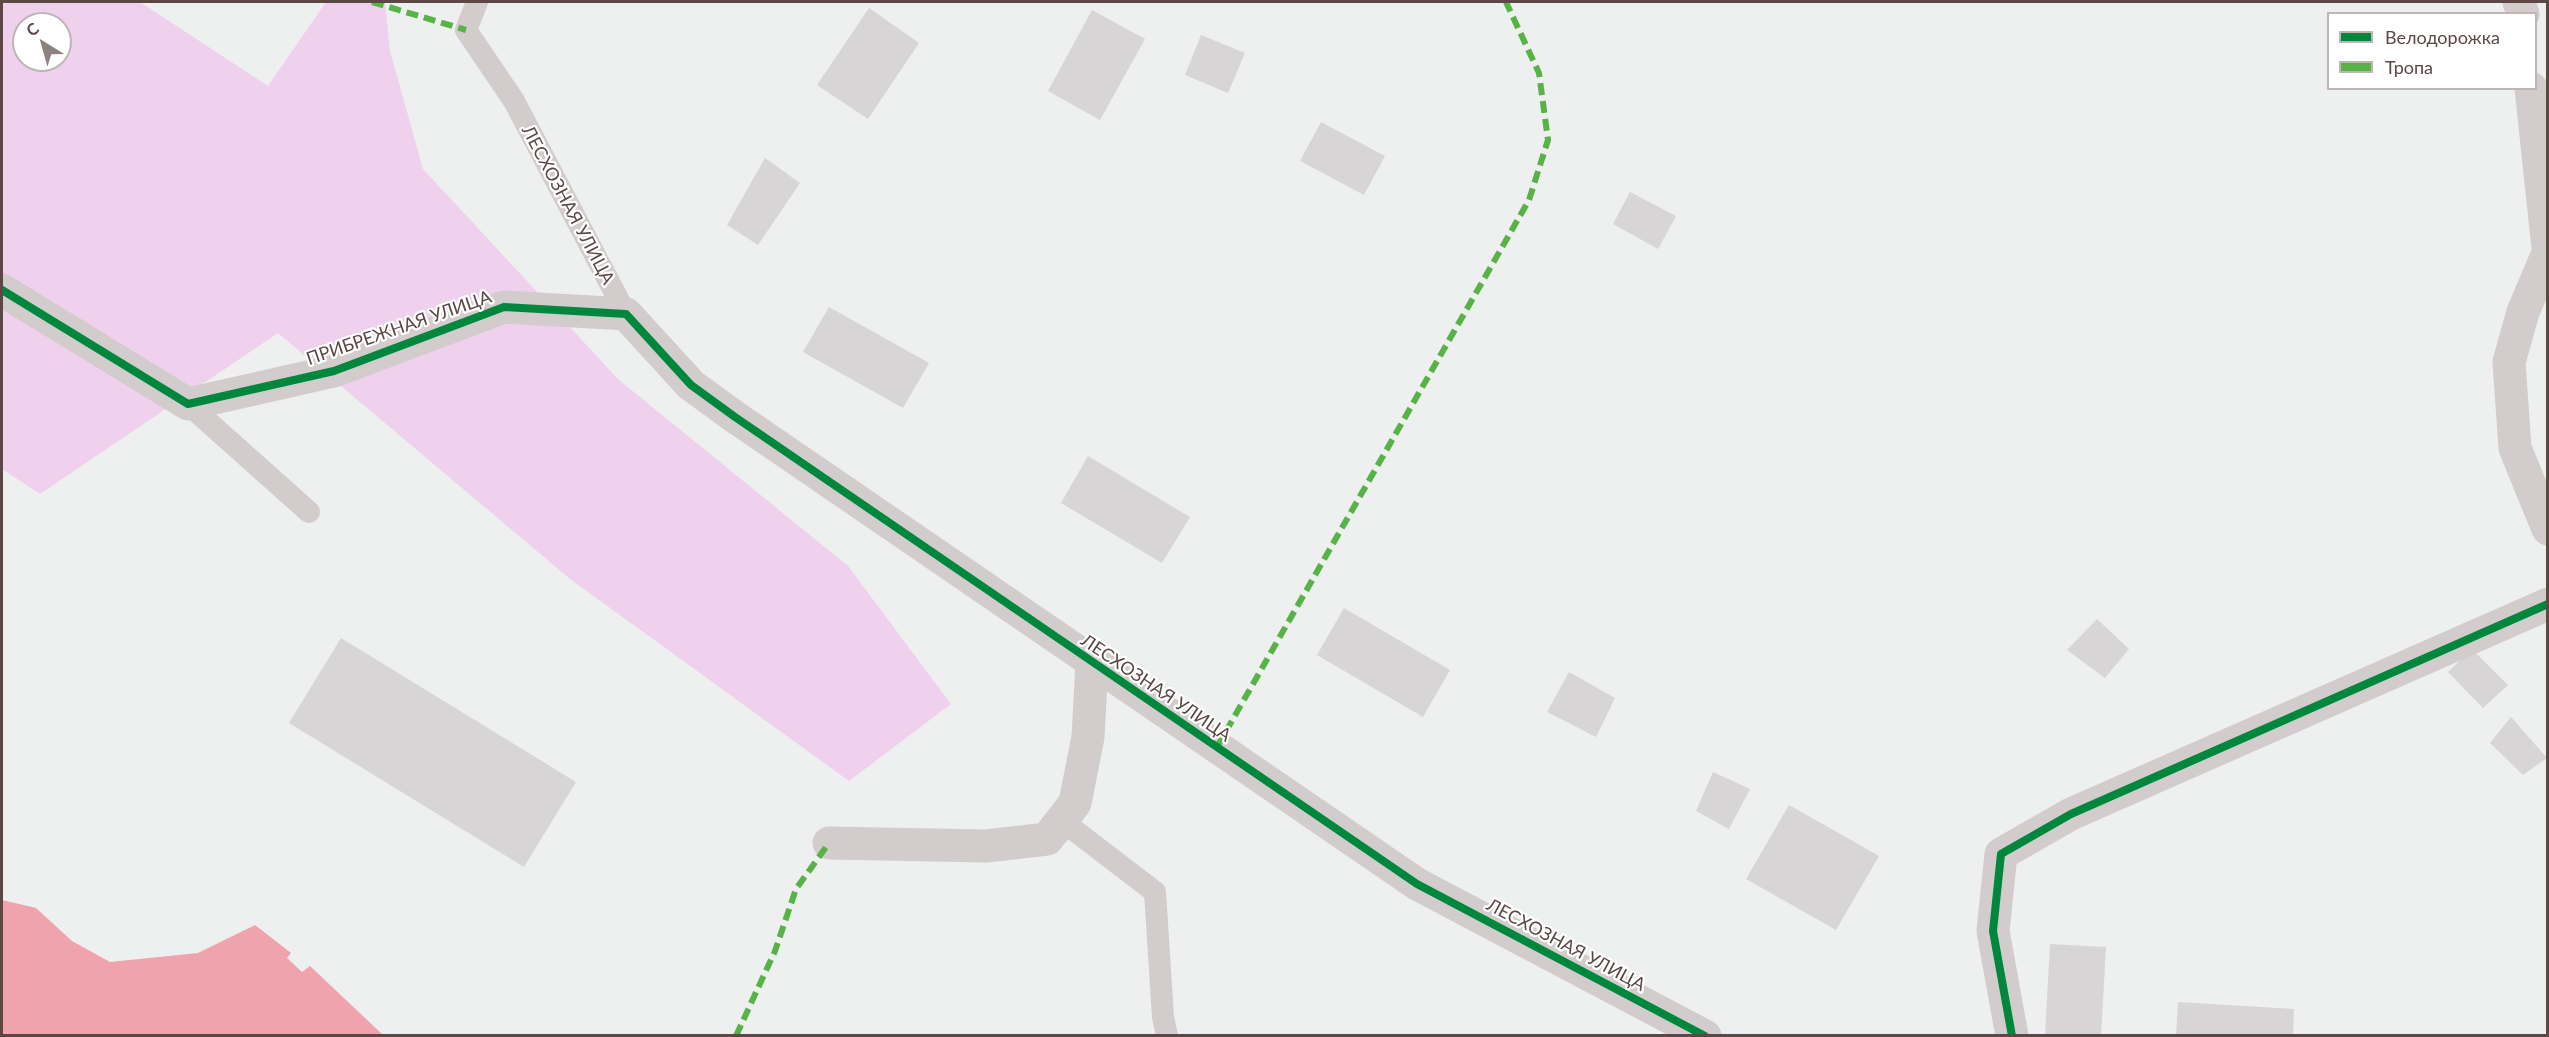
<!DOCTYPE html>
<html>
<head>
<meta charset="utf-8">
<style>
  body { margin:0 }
  #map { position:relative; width:2549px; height:1037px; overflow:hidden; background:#eeefef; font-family:Lato,sans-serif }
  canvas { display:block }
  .frame { position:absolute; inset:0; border:3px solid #5b4845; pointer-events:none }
  .legend { position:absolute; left:2327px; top:12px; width:210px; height:78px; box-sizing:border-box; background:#fff; border:2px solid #bdb6b5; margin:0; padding:8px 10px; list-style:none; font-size:18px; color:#5b4845 }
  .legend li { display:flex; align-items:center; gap:12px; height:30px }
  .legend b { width:30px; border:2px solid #bdb6b5 }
  .north { position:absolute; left:12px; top:12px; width:60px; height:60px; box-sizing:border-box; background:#fff; border:2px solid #bdb6b5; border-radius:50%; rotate:323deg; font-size:16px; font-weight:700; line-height:24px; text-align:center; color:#5b4845 }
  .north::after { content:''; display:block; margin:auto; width:21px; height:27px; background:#8e8280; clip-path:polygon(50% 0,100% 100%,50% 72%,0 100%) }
</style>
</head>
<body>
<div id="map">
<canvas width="2549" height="1037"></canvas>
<div class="frame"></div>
<ul class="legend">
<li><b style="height:8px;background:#00873e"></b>Велодорожка</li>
<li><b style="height:8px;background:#58b347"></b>Тропа</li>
</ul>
<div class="north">С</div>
</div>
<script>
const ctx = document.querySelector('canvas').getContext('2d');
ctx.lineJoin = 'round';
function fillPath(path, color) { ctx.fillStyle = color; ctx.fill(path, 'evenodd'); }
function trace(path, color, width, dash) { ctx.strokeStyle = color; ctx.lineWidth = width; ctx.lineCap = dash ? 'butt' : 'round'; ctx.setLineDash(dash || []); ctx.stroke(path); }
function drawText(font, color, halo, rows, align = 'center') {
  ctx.font = font + ' Lato,sans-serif'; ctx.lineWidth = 4.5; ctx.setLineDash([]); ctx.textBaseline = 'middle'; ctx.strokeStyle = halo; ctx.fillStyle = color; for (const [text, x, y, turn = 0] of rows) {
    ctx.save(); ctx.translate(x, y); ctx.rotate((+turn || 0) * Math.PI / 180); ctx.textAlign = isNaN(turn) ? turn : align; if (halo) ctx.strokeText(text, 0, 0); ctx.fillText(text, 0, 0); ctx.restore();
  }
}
fillPath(new Path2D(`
  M 2,2 L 140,2 L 268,86 L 326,2 L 385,2 L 390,51 L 423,169 L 619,380 L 848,566 L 951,704 L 849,781 L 570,579 L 278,333 L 40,494 L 2,469 ZM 24,24 L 60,24 L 60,60 L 24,60 Z`), '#efd1ed');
fillPath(new Path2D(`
  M 2,900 L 36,908 L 72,941 L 110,962 L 198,953 L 255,925 L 291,953 L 287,958 L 302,972 L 310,966 L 383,1035 L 2,1035 Z`), '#efa3ac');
fillPath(new Path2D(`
  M 869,8 L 919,43 L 868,119 L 817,85 Z
  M 1092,10 L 1145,39 L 1100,120 L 1048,91 Z
  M 1201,35 L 1245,53 L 1228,93 L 1185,75 Z
  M 1321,122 L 1385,156 L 1364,195 L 1300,161 Z
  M 765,158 L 800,183 L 758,245 L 727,225 Z
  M 1630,192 L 1676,216 L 1658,249 L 1613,224 Z
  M 829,307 L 929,363 L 903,408 L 803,352 Z
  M 1088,456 L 1190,517 L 1162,563 L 1061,503 Z
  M 1344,608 L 1450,670 L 1423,717 L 1317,655 Z
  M 2097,619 L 2129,649 L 2105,678 L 2067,650 Z
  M 341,638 L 576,782 L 524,867 L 289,723 Z
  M 2472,649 L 2508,685 L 2483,708 L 2448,672 Z
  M 1569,672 L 1615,698 L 1596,737 L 1547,712 Z
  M 2511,717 L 2547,758 L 2523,775 L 2490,743 Z
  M 1713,772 L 1750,789 L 1729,829 L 1696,811 Z
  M 1789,805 L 1879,856 L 1836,930 L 1746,879 Z
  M 2050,944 L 2106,947 L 2101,1036 L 2045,1036 Z
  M 2178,1002 L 2294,1009 L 2293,1036 L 2176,1036 Z`), '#d7d5d5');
trace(new Path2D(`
  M 477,2 L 466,30 L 514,101 L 626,314
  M 188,404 L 309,512
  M 1061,820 L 1155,892 L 1163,1017 L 1167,1036`), '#d2cdcc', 22);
trace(new Path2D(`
  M 2519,2 L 2523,14
  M 2531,88 L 2548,248
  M 2548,253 L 2523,312 L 2509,362 L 2515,448 L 2548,529
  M 2,290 L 188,404 L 334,371 L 504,307 L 626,314 L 691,385 L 735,417 L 1417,884 L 1705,1036
  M 829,843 L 986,846 L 1047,839 L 1075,803 L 1088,737 L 1092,663
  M 2012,1036 L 1993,931 L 2001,854 L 2071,814 L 2548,604`), '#d2cdcc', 33);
trace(new Path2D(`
  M 372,2 L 466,30
  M 1217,747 L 1529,200 L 1548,140 L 1539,73 L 1506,2
  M 736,1036 L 775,951 L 796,889 L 829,843`), '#58b347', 6, [12, 6]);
trace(new Path2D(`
  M 2,290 L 188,404 L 334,371 L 504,307 L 626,314 L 691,385 L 735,417 L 1417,884 L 1705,1036
  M 2012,1036 L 1993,931 L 2001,854 L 2071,814 L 2548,604`), '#00873e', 8);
drawText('18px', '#5b4845', '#fff', [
  ["ЛЕСХОЗНАЯ УЛИЦА",568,205,62],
  ["ПРИБРЕЖНАЯ УЛИЦА",399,328,-19],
  ["ЛЕСХОЗНАЯ УЛИЦА",1156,688,34],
  ["ЛЕСХОЗНАЯ УЛИЦА",1566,945,28]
]);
</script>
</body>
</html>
